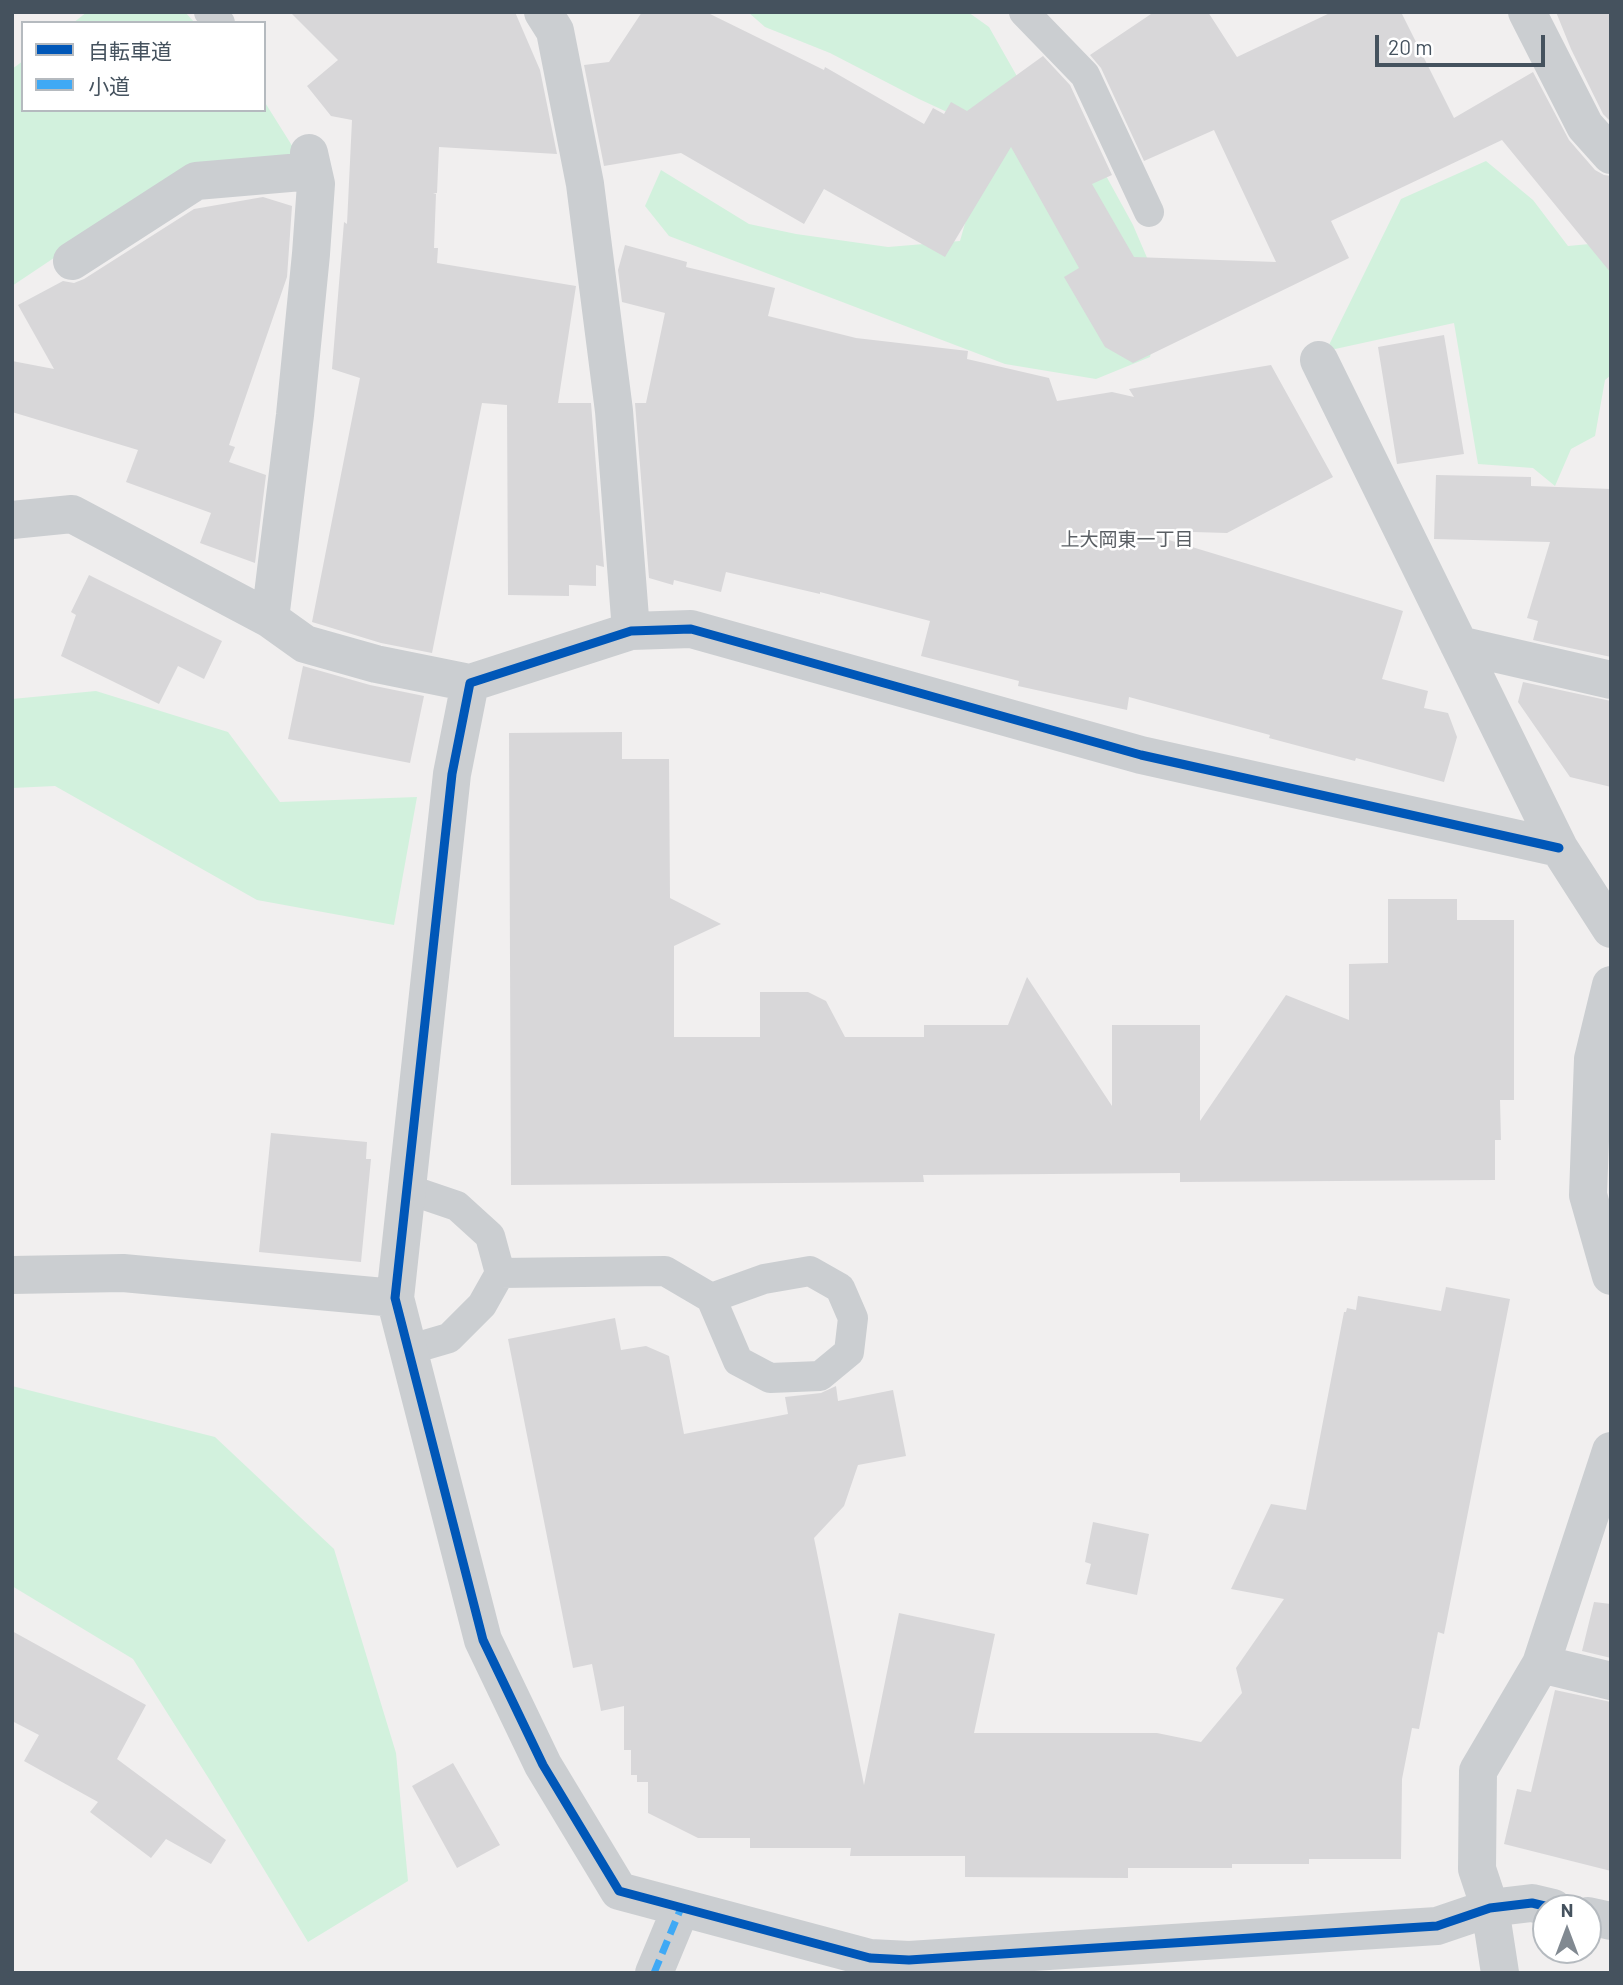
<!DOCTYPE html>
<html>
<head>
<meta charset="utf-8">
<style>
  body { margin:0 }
  #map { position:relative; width:1623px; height:1985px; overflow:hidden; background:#f1efef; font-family:Barlow,"Noto Sans JP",sans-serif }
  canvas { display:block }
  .frame { position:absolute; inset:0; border:14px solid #45525e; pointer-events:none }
  .legend { position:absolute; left:21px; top:21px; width:245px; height:91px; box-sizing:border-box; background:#fff; border:2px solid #b5babf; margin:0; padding:9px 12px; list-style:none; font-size:21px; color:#45525e }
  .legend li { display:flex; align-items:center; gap:14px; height:35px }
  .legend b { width:35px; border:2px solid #b5babf }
  .north { position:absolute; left:1532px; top:1894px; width:70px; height:70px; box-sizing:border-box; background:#fff; border:2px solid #b5babf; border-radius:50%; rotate:0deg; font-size:19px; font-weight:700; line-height:28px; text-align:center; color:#45525e }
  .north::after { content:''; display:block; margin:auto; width:24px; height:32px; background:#818991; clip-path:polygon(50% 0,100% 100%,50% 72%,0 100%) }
  .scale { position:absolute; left:1375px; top:35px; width:170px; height:32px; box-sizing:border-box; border:4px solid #45525e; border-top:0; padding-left:9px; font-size:21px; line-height:24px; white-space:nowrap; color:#45525e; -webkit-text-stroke:5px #fff; paint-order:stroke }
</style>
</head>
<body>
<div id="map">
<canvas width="1623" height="1985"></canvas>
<div class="frame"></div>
<ul class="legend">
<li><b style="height:9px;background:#0057b8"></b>自転車道</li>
<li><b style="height:9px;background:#3fa9f5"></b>小道</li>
</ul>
<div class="north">N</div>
<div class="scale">20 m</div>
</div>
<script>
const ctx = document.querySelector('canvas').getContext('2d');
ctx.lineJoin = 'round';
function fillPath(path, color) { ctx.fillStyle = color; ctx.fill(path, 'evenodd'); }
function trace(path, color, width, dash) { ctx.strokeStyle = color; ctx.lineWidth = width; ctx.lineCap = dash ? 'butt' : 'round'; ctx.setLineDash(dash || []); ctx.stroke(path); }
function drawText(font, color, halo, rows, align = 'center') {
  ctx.font = font + ' Barlow,"Noto Sans JP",sans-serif'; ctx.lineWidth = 5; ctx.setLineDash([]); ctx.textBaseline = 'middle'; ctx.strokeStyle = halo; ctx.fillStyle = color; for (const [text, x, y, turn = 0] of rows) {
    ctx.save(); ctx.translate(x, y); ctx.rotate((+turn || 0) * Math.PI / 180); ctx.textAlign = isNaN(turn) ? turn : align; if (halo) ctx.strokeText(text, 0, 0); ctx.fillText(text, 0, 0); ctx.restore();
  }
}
fillPath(new Path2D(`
  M 87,12 L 185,12 L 195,23 L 73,23 Z
  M 748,12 L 968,12 L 989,27 L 1039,115 L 1093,152 L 1133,225 L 1163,295 L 1150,357 L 1096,379 L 1005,364 L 669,236 L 645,206 L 661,170 L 749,224 L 796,234 L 888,247 L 960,241 L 979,174 L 988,131 L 919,99 L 830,53 L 765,27 Z
  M 23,61 L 23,110 L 264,110 L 264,101 L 301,160 L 193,165 L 12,286 L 12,69 Z
  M 1486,161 L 1533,200 L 1568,246 L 1611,242 L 1611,375 L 1605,380 L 1595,436 L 1571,449 L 1555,486 L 1533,468 L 1478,464 L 1454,323 L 1326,351 L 1401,199 Z
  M 96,691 L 228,732 L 280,802 L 417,797 L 394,925 L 257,900 L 55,786 L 12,788 L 12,699 Z
  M 12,1386 L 215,1437 L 334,1549 L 396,1753 L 408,1881 L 308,1942 L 211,1782 L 133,1659 L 12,1586 Z`), '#d2f1dd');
fillPath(new Path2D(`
  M 290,12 L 515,12 L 540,70 L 557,154 L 439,147 L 437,193 L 433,193 L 436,194 L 434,248 L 438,248 L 437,263 L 576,286 L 558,403 L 591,403 L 604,567 L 596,565 L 596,586 L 569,585 L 569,596 L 508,595 L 507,405 L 482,403 L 432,653 L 381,643 L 312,622 L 360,378 L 332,369 L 344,222 L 347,224 L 352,120 L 331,116 L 307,86 L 338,60 Z
  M 642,12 L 706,12 L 824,70 L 825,67 L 924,124 L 933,108 L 944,114 L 951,102 L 967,111 L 1043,56 L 1070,85 L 1112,175 L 1092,184 L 1134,257 L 1276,262 L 1214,130 L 1144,161 L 1101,68 L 1090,55 L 1154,12 L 1208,12 L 1237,57 L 1332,12 L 1401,12 L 1454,118 L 1533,72 L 1569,140 L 1595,170 L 1604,175 L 1611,176 L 1611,273 L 1502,140 L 1331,221 L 1349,258 L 1133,363 L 1105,347 L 1064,277 L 1079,268 L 1011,147 L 945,257 L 824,189 L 804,224 L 681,153 L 604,166 L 584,65 L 609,62 Z
  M 1556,12 L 1611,12 L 1611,122 L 1603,114 L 1571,49 Z
  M 263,197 L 292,206 L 287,277 L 229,445 L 235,447 L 229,462 L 266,475 L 255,563 L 200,543 L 211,513 L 126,482 L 138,450 L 12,412 L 12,361 L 54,369 L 18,305 L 63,281 L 74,283 L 84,279 L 194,209 Z
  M 625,245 L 687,262 L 686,267 L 775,288 L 768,316 L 856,338 L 968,351 L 967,359 L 1049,378 L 1057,401 L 1112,392 L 1134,397 L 1129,389 L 1271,365 L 1333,477 L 1227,533 L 1160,531 L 1159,537 L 1403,611 L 1382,679 L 1428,691 L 1424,708 L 1448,713 L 1457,737 L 1444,782 L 1356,758 L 1355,761 L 1269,738 L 1270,735 L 1129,697 L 1127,710 L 1018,686 L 1019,681 L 921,656 L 930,621 L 820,592 L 820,594 L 726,572 L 721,592 L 674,580 L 673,585 L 649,578 L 635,403 L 646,403 L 665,313 L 622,302 L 618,270 Z
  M 1444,335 L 1464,454 L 1397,464 L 1378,347 Z
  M 1436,475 L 1531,477 L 1531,486 L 1611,489 L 1611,657 L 1533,640 L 1538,621 L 1527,618 L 1550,542 L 1434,539 Z
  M 89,575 L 222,641 L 204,679 L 178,666 L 159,704 L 61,656 L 76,615 L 71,612 Z
  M 303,666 L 370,685 L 424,696 L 410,763 L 288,739 Z
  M 1523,682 L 1611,701 L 1611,787 L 1570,777 L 1518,702 Z
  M 622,732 L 622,759 L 669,759 L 670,898 L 721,924 L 674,946 L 674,1037 L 760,1037 L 760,992 L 808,992 L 826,1001 L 845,1037 L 924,1037 L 924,1025 L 1008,1025 L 1027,977 L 1112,1106 L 1112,1025 L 1200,1025 L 1200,1121 L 1286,995 L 1349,1020 L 1349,964 L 1388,963 L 1388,899 L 1457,899 L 1457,920 L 1514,920 L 1514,1100 L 1500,1100 L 1501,1140 L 1495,1140 L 1495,1180 L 1180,1182 L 1180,1173 L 923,1175 L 924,1182 L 511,1185 L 509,733 Z
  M 271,1133 L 367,1142 L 366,1159 L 371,1159 L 361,1262 L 259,1252 Z
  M 1446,1287 L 1510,1299 L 1444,1634 L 1438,1632 L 1419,1729 L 1412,1728 L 1402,1779 L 1401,1859 L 1309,1859 L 1309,1864 L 1232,1864 L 1232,1868 L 1128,1868 L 1128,1878 L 965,1877 L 965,1856 L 850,1856 L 851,1848 L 750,1848 L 750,1838 L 698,1838 L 648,1813 L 648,1782 L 637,1782 L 637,1775 L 631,1775 L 631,1750 L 624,1750 L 624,1706 L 601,1711 L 592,1664 L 573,1668 L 508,1339 L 615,1318 L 621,1350 L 646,1346 L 669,1356 L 684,1434 L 788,1414 L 785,1397 L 821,1393 L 836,1386 L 838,1401 L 893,1390 L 906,1456 L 858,1465 L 844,1506 L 814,1538 L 864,1785 L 899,1613 L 995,1634 L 974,1733 L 1157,1733 L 1201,1742 L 1242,1693 L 1236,1668 L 1284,1599 L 1231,1589 L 1271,1504 L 1306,1510 L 1344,1312 L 1346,1312 L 1347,1308 L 1356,1310 L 1358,1296 L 1441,1311 Z
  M 1093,1522 L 1149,1534 L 1137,1595 L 1086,1584 L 1091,1564 L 1085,1562 Z
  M 1594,1602 L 1611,1604 L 1611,1658 L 1582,1651 Z
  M 12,1631 L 146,1705 L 117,1759 L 226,1840 L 211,1864 L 166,1839 L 151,1858 L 90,1812 L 98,1802 L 24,1761 L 39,1735 L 12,1721 Z
  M 1555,1690 L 1611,1702 L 1611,1871 L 1504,1844 L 1517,1789 L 1531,1792 Z
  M 453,1763 L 500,1845 L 457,1868 L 412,1786 Z`), '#d8d7d9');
trace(new Path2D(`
  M 209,12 L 220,23
  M 1024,12 L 1085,75 L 1149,212
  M 407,1189 L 457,1206 L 490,1236 L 500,1273 L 482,1305 L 449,1338 L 408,1350
  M 500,1273 L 665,1271 L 711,1298 L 764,1279 L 810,1271 L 840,1288 L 853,1318 L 849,1352 L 820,1376 L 770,1378 L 738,1361 L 711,1298`), '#cbced1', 30);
trace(new Path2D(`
  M 543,12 L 555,31 L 585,184 L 614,411 L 631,631
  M 1527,12 L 1585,126 L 1611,155
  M 72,261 L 196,181 L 313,171
  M 1319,360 L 1559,848 L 1611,929
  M 12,520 L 72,514 L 270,619 L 305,644 L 376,664 L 470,683
  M 270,619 L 295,415 L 311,254 L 316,184 L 309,153
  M 1459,645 L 1611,680
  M 1611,985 L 1593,1059 L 1588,1195 L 1611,1276
  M 12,1275 L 123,1273 L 395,1298
  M 1541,1664 L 1611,1681
  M 1553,1908 L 1532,1903 L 1490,1908 L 1437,1926 L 909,1960 L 870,1958 L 619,1891 L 543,1765 L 483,1640 L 395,1298 L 452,774 L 470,683 L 631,631 L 691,629 L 1141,755 L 1559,848
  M 1588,1916 L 1611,1921
  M 654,1973 L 681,1908
  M 1500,1973 L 1490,1908 L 1477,1869 L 1478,1771 L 1541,1664 L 1611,1451`), '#cbced1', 38);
trace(new Path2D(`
  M 654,1973 L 681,1908`), '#3fa9f5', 7, [14, 7]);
trace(new Path2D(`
  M 1553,1908 L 1532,1903 L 1490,1908 L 1437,1926 L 909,1960 L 870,1958 L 619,1891 L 543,1765 L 483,1640 L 395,1298 L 452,774 L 470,683 L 631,631 L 691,629 L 1141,755 L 1559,848`), '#0057b8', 9);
drawText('19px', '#5a5f64', '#fff', [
  ["上大岡東一丁目",1127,540]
]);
</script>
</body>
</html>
